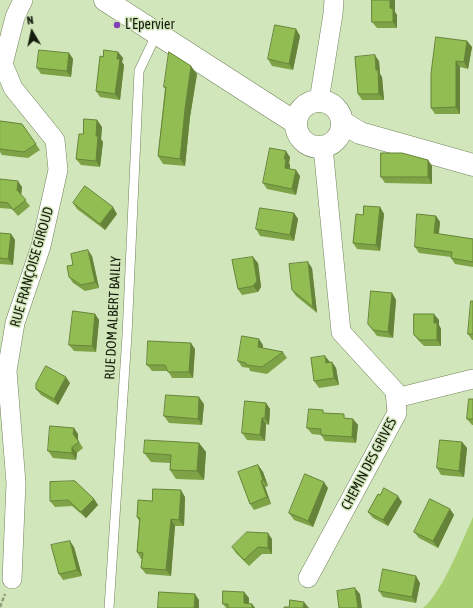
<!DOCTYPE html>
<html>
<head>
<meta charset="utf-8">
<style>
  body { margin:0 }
  #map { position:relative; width:473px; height:608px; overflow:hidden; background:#d2e6bb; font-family:"Asap Condensed",sans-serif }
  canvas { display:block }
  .north { position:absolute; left:12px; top:12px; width:40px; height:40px; -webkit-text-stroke:3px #d2e6bb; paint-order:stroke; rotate:351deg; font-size:11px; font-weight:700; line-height:16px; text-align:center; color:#151c0c }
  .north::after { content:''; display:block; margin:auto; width:14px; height:18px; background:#151c0c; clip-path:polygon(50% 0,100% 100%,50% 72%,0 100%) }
</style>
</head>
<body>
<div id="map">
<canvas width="473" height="608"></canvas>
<div class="north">N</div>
</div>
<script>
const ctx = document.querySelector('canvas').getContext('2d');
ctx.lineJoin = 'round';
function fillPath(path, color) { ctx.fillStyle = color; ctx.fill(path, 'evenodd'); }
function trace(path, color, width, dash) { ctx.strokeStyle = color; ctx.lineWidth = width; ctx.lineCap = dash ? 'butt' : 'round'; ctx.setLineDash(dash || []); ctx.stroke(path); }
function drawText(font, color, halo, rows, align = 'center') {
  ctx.font = font + ' "Asap Condensed",sans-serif'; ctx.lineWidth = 3; ctx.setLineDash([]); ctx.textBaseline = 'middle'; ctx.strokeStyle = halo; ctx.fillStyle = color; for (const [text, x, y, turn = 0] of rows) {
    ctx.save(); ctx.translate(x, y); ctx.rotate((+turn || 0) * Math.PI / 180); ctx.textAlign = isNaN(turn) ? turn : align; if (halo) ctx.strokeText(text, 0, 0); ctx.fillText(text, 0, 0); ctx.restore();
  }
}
fillPath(new Path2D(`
  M 473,517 L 473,608 L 423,608 C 442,593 462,541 473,517 Z`), '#a8d070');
const service = new Path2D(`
  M 109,608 L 127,335 L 139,71 L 157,33`);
const minor = new Path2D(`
  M 319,101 L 333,14 L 334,0
  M 396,398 L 473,379
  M 308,578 L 397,413 L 395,391 L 341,332 L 323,147
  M 12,579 L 16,483 L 7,371 L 15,323 L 41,246 L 58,170 L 55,140 L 13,88 L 3,64 L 15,17 L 23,0`);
const tertiary = new Path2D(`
  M 105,0 L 296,123
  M296 124a23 23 0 1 1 46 0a23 23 0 1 1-46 0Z
  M 342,122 L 360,133 L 473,165`);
trace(service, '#70825a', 10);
trace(minor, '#70825a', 20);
trace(tertiary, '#70825a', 23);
trace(new Path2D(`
  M 0,607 L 5,594`), '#8d9c7b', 2.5, [4, 2]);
trace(service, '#fff', 9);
trace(minor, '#fff', 19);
trace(tertiary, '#fff', 22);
fillPath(new Path2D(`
  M 372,0 L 395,0 L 395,12 L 397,15 L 397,28 L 377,28 L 372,22 Z
  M 296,29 L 300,36 L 293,70 L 272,66 L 268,59 Z
  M 467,41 L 472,47 L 468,69 L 460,67 L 460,114 L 435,114 L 431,108 Z
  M 118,52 L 123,58 L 122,62 L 124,65 L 120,100 L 100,97 L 96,91 L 103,57 Z
  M 69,53 L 73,59 L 71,77 L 41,74 L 37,68 Z
  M 379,61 L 380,74 L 382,77 L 384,100 L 362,100 L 358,94 Z
  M 197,74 L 190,117 L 185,166 L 163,164 L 158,156 L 165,88 L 164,87 Z
  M 97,120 L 102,127 L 101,139 L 103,142 L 100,167 L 81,165 L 76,159 L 83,134 Z
  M 0,121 L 22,124 L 40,150 L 28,158 L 2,155 L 0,152 Z
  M 290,157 L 289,163 L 290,165 L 290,169 L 300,176 L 296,195 L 267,189 L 263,183 Z
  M 428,160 L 432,166 L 432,184 L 385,183 L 381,177 Z
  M 0,179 L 22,187 L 21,195 L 30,206 L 18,216 L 12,209 L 0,208 Z
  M 73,203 L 117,214 L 105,230 L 77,209 Z
  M 380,207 L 384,214 L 380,251 L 357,249 L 353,243 L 363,215 Z
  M 294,213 L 298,219 L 294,241 L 260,236 L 256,229 Z
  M 436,216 L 440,222 L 439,234 L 473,239 L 473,267 L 455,264 L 451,258 L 451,257 L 419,253 L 415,247 Z
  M 0,233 L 11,234 L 15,240 L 13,265 L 0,264 Z
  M 92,256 L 99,288 L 85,291 L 73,283 L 69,277 L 73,265 Z
  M 258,263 L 261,287 L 258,292 L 242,295 L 238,289 Z
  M 312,268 L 317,313 L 296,296 L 292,290 Z
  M 392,293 L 396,300 L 393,338 L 377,336 L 368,324 Z
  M 473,301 L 473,340 L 472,340 L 468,334 Z
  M 95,314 L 99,320 L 96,352 L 74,351 L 69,345 Z
  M 439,320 L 439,325 L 441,329 L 441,346 L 424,346 L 419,341 L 414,335 Z
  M 263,345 L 263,348 L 283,352 L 287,358 L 267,374 L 250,371 L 249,368 L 242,367 L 238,361 Z
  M 195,349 L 193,378 L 172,378 L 168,371 L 152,371 L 147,365 Z
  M 330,362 L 332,362 L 336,368 L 339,385 L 319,388 L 314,381 Z
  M 70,383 L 58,405 L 41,395 L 36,389 Z
  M 473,399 L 473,425 L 472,425 L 467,419 Z
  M 266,403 L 270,409 L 269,425 L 266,424 L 265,441 L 247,440 L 242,433 Z
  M 204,404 L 202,425 L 169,423 L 164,416 Z
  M 325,413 L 347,419 L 353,419 L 358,425 L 356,443 L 325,441 L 321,435 L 312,434 L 307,428 Z
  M 74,428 L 78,434 L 78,440 L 83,448 L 77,453 L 76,460 L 53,458 L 48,451 Z
  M 462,442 L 467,448 L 464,477 L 441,475 L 437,468 Z
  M 199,443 L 206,452 L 204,480 L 176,479 L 170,470 L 170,463 L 151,462 L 144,453 Z
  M 258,465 L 263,472 L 268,486 L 265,487 L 271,504 L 254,510 L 250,504 Z
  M 328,488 L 313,527 L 294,520 L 289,513 Z
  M 380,495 L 402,502 L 388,526 L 373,518 L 368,512 Z
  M 185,497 L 184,526 L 175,526 L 171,576 L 146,574 L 141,568 L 142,559 L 141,559 L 137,552 L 139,521 L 137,517 L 152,501 Z
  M 94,499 L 98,505 L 86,518 L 72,506 L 55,507 L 50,501 Z
  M 450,509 L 454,515 L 438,548 L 419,538 L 414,532 Z
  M 272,539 L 272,554 L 262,554 L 249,566 L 236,553 L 232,547 Z
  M 74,547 L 82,576 L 63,580 L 59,574 Z
  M 420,583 L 416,603 L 383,597 L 379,591 Z
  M 244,592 L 249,598 L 249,604 L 252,604 L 255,608 L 226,608 L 223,604 Z`), '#7ea347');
fillPath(new Path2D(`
  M 390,0 L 395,0 L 395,12 L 397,15 L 397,28 L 393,22 L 390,8 Z
  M 296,29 L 300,36 L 293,70 L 289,64 Z
  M 467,41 L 472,47 L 468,69 L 464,62 Z
  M 118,52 L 123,58 L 122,62 L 124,65 L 120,100 L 115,94 Z
  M 69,53 L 73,59 L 71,77 L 67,71 Z
  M 375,55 L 379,61 L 380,74 L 382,77 L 384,100 L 379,94 L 376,70 Z
  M 456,61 L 460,67 L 460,114 L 456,107 Z
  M 191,66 L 197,74 L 190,117 L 185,166 L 180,159 L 185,109 Z
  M 97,120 L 102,127 L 101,139 L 103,142 L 100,167 L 96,161 L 96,136 Z
  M 286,151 L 290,157 L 289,163 L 290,165 L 289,174 L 285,168 L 284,159 Z
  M 428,160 L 432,166 L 432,184 L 428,177 Z
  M 296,170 L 300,176 L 296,195 L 292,189 Z
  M 18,181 L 22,187 L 21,196 L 17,190 Z
  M 113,207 L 117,214 L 105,230 L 100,224 Z
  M 380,207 L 384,214 L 380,251 L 376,245 Z
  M 294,213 L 298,219 L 294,241 L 290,235 Z
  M 436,216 L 440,222 L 438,239 L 434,233 Z
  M 11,234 L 15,240 L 13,265 L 8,259 Z
  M 88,250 L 92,256 L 99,288 L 95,282 Z
  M 253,257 L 258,263 L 261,287 L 258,292 L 253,286 Z
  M 308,262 L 312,268 L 317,313 L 313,307 Z
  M 392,293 L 396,300 L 393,338 L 388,332 Z
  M 95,314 L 99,320 L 96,352 L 92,346 Z
  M 434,314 L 439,320 L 439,325 L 441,329 L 441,346 L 437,340 L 434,323 Z
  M 259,339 L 263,345 L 262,353 L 258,347 Z
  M 191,343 L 195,349 L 193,378 L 189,372 Z
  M 325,356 L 330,362 L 326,363 Z
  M 332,362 L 336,368 L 339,385 L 334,378 Z
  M 66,377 L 70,383 L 58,405 L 54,399 Z
  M 199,397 L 204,404 L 202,425 L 198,419 Z
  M 266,403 L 270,409 L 269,425 L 265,418 Z
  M 262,418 L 266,424 L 265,441 L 260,435 Z
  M 353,419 L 358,425 L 356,443 L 352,437 Z
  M 74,428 L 78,434 L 78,441 L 73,434 Z
  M 462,442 L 467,448 L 464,477 L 459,471 Z
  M 199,443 L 206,452 L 204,480 L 197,471 Z
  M 72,447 L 77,453 L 76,460 L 72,453 Z
  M 258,465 L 263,472 L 268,486 L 263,480 Z
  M 261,481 L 265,487 L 271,504 L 267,497 Z
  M 324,482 L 328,488 L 313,527 L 308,521 Z
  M 181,490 L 185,497 L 184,526 L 179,520 Z
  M 398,496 L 402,502 L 388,526 L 383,520 Z
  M 94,499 L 98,505 L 86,518 L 81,512 Z
  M 450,509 L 454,515 L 438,548 L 433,541 Z
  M 171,519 L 175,526 L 171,576 L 166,570 Z
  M 268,533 L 272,539 L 272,554 L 268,548 Z
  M 70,541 L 74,547 L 82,576 L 77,570 Z
  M 416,576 L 420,583 L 416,603 L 412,597 Z
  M 355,588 L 360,594 L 362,608 L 358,608 Z
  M 244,592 L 249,598 L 249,608 L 244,603 Z
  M 195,594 L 199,600 L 199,608 L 194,608 Z
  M 304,602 L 309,608 L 303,608 Z
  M 252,604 L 255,608 L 252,608 Z`), '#668439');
const building = new Path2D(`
  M 372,0 L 390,0 L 390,8 L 393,9 L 393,22 L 372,22 Z
  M 275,25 L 296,29 L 289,64 L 268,59 Z
  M 436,37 L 467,41 L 464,62 L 456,61 L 456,107 L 431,108 L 431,74 Z
  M 39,50 L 69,53 L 67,71 L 37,68 Z
  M 104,50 L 118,52 L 117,59 L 120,59 L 115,94 L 96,91 L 100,56 L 103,57 Z
  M 169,52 L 191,66 L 185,109 L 180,159 L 158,156 L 166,87 L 164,87 Z
  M 375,55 L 376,70 L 378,70 L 379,94 L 358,94 L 355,57 Z
  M 84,119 L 97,120 L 96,136 L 98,136 L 96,161 L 76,159 L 79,134 L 83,134 Z
  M 0,121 L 22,124 L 36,144 L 24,152 L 0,149 Z
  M 270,148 L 286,151 L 284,159 L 286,159 L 285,168 L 296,170 L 292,189 L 263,183 Z
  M 381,153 L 402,153 L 428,160 L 428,177 L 381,177 Z
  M 0,179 L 18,181 L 17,190 L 26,200 L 13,210 L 8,203 L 0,202 Z
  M 85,186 L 113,207 L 100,224 L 73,203 Z
  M 364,206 L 380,207 L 376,245 L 353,243 L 356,214 L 363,215 Z
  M 260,208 L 294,213 L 290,235 L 256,229 Z
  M 417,214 L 436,216 L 434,233 L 473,239 L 473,262 L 451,258 L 452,252 L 415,247 Z
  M 0,233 L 11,234 L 8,259 L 0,258 Z
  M 88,250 L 95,282 L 81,285 L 69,277 L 67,266 L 73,265 L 71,254 Z
  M 253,257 L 257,281 L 253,286 L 238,289 L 232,260 Z
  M 308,262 L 313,307 L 292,290 L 289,264 Z
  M 371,291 L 392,293 L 388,332 L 373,330 L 368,324 Z
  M 471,301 L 473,301 L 473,334 L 468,334 Z
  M 73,311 L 95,314 L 92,346 L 69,345 Z
  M 414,314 L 434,314 L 434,323 L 437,323 L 437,340 L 420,340 L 414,335 Z
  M 242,336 L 259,339 L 258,347 L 283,352 L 262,367 L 246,365 L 246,363 L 238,361 Z
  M 148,341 L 191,343 L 189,372 L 168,372 L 165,365 L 147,365 Z
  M 325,356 L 326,363 L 332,362 L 334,378 L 314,381 L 311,358 Z
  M 46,366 L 66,377 L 54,399 L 36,389 L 36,384 Z
  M 166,395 L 199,397 L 198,419 L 164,416 Z
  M 469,399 L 473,399 L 473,419 L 467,419 Z
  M 245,401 L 266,403 L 265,418 L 262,418 L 260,435 L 242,433 Z
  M 309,409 L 323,410 L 323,413 L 344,414 L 344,418 L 353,419 L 352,437 L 321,435 L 321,429 L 307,428 Z
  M 50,426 L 74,428 L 73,434 L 79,442 L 72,447 L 72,453 L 48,451 Z
  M 145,440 L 199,443 L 197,471 L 170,470 L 171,455 L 144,453 Z
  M 440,440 L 462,442 L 459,471 L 437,468 Z
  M 258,465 L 263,480 L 261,481 L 267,497 L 250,504 L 238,472 Z
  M 305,474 L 324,482 L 308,521 L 289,513 Z
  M 75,481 L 94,499 L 81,512 L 68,500 L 50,501 L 50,482 Z
  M 384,488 L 398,496 L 383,520 L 368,512 L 378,494 L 380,495 Z
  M 153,489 L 181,490 L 179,520 L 171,519 L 166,570 L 141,568 L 143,553 L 137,552 L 140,518 L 137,517 L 138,500 L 152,501 Z
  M 430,499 L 450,509 L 433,541 L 414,532 Z
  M 247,532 L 268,533 L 268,548 L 258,547 L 244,560 L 232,547 Z
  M 70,541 L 77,570 L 59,574 L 51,545 Z
  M 383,569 L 416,576 L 412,597 L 379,591 Z
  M 355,588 L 358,608 L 339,608 L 337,591 Z
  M 223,591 L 244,592 L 244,603 L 252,604 L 252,608 L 228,608 L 228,604 L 223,604 Z
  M 159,592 L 195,594 L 194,608 L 158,608 Z
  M 290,600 L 304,602 L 303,608 L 284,608 L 284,607 L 289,607 Z`);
fillPath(building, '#92bd52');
trace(building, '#668439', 1);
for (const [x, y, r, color] of [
  [117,25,4,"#8340b4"]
]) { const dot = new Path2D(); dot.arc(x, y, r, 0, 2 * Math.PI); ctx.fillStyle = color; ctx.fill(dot); trace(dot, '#d2e6bb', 1.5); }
drawText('14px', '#151c0c', '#d2e6bb', [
  ["L'Epervier",125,25]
], 'left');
drawText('14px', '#151c0c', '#d2e6bb', [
  ["RUE FRANÇOISE GIROUD",32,267,-74],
  ["RUE DOM ALBERT BAILLY",113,318,-87],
  ["CHEMIN DES GRIVES",369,464,-62]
]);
</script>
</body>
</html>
